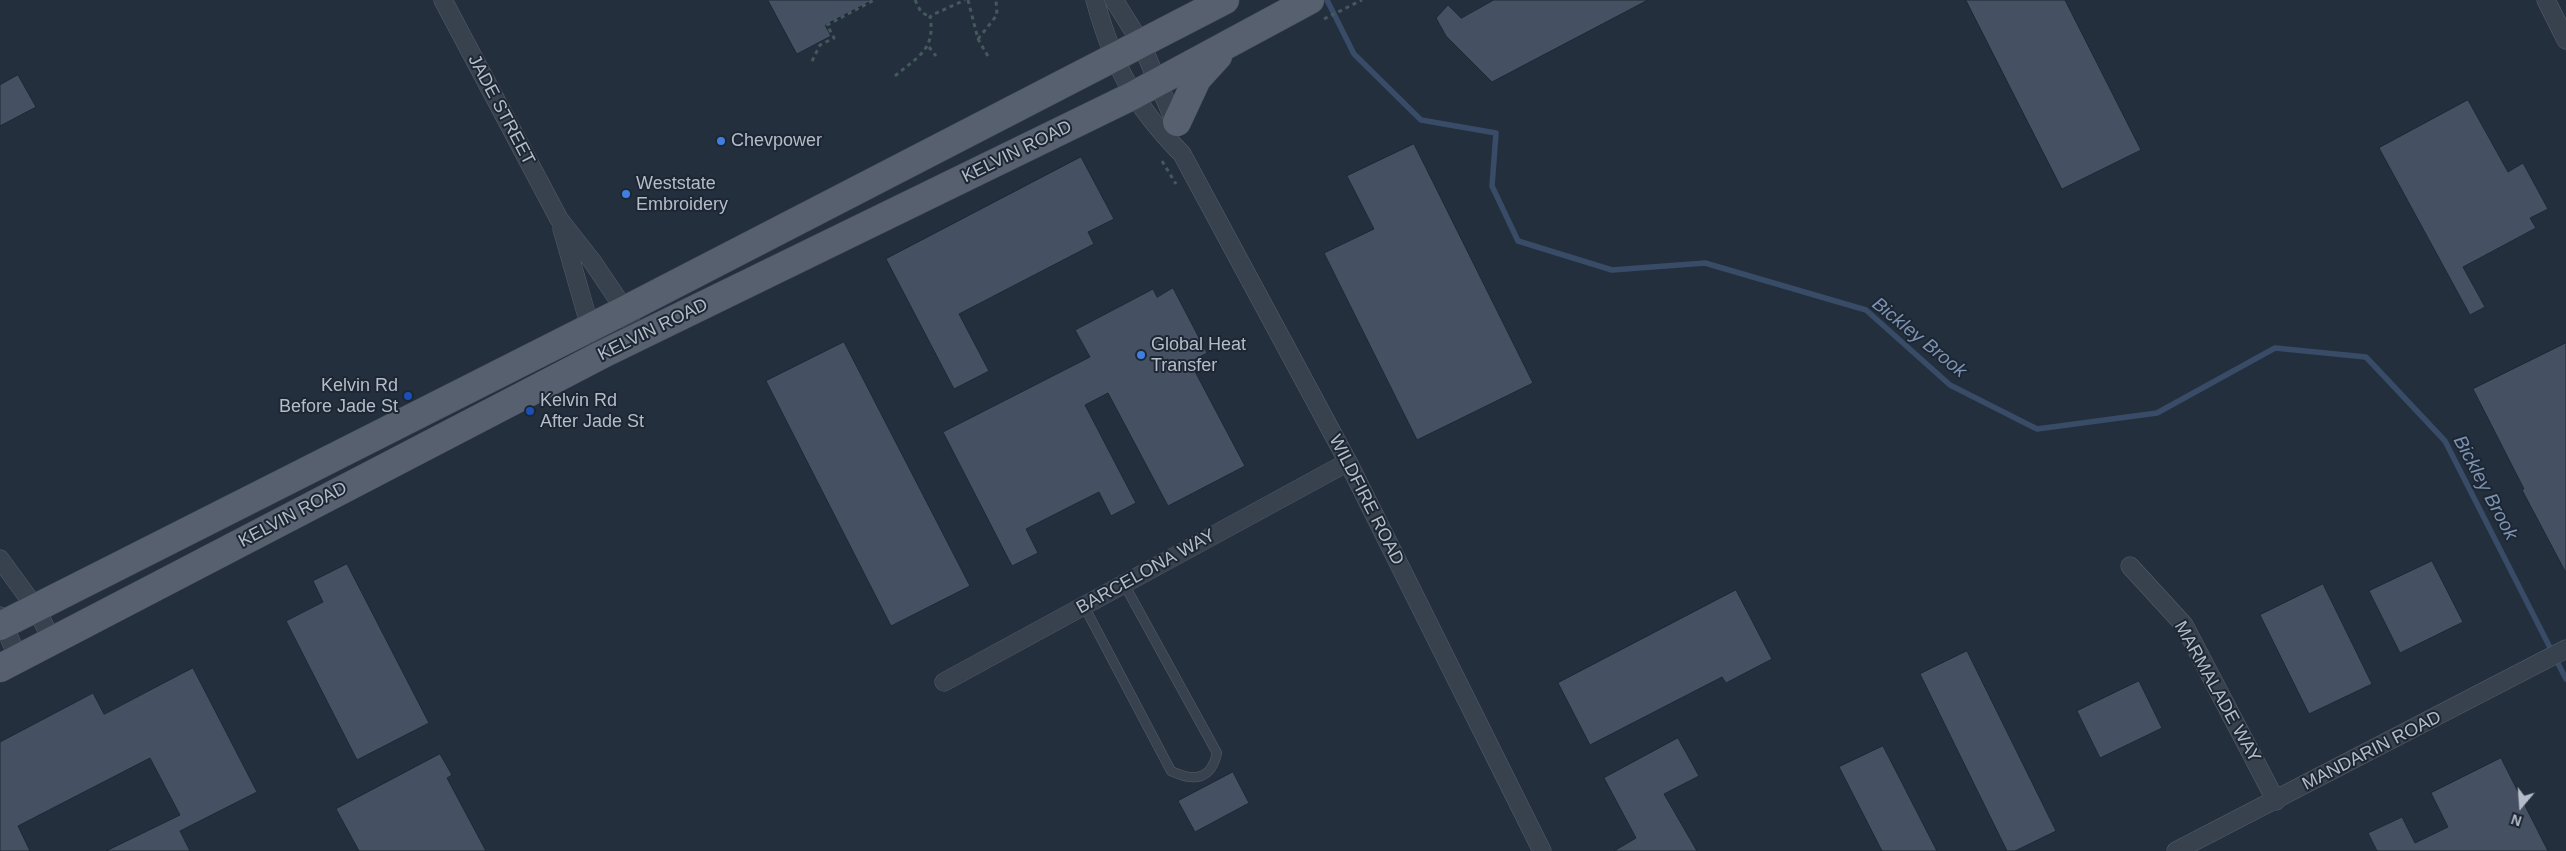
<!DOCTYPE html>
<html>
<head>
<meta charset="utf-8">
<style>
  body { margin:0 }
  #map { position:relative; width:2566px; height:851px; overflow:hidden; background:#242f3e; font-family:Helvetica,sans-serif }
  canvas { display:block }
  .north { position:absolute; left:2496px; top:781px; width:50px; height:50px; -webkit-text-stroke:4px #1d2633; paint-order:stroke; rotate:198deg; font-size:14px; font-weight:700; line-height:20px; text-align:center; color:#b4bcc9 }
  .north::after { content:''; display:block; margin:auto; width:18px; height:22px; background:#b4bcc9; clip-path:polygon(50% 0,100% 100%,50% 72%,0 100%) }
</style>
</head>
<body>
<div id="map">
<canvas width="2566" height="851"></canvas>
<div class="north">N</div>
</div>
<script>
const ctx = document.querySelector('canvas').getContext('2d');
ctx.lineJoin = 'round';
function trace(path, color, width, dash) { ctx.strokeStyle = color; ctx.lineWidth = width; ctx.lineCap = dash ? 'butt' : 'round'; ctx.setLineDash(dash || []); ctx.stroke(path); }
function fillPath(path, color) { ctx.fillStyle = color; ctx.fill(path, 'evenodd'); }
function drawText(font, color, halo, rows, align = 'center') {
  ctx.font = font + ' Helvetica,sans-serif'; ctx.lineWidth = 4; ctx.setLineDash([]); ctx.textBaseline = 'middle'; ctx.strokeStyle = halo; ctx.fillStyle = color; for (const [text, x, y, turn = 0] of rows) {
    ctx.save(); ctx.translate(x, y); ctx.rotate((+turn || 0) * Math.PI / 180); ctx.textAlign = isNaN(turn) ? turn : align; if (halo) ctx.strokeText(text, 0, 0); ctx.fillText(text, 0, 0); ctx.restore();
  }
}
trace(new Path2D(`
  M 1327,0 L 1354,54 L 1421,120 L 1496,133 L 1492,186 L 1518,241 L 1612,270 L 1705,263 L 1866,310 L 1950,385 L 2037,429 L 2157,413 L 2275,348 L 2366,357 L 2445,441 L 2566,679`), '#394c67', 5.5);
const building = new Path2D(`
  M 768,0 L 873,0 L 825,25 L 831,36 L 797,54 Z
  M 1494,0 L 1648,0 L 1492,82 L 1446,36 L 1436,18 L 1448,5 L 1461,18 Z
  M 1966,0 L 2065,0 L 2141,150 L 2062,189 Z
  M 18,75 L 36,107 L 0,126 L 0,85 Z
  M 2468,100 L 2508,172 L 2523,163 L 2548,209 L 2530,218 L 2536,228 L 2463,267 L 2485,307 L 2470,315 L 2379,148 Z
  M 1414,144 L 1533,383 L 1417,440 L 1324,253 L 1374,229 L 1347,176 Z
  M 1081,157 L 1114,219 L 1088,232 L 1094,244 L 959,314 L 989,371 L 954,389 L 886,259 Z
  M 1173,288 L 1207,353 L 1190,362 L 1245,466 L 1168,506 L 1108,393 L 1085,405 L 1136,503 L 1111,516 L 1099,492 L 1073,505 L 1026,529 L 1038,553 L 1012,566 L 943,432 L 1090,357 L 1075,330 L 1153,289 L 1157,297 Z
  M 844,342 L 970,586 L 891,626 L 766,381 Z
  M 2566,343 L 2566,573 L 2522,490 L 2524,489 L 2473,389 Z
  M 2432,561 L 2463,622 L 2400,653 L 2369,591 Z
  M 347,564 L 429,723 L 357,760 L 286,621 L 323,602 L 313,581 Z
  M 2323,584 L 2372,684 L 2309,714 L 2260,615 Z
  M 1736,590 L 1772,659 L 1726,683 L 1722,677 L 1590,745 L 1558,683 Z
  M 1967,651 L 2056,831 L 2015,851 L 2007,851 L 1920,674 Z
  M 193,668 L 257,792 L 180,831 L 190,851 L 106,851 L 180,815 L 150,758 L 18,826 L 30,851 L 0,851 L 0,742 L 93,693 L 104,714 Z
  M 2139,681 L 2162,728 L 2100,758 L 2077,711 Z
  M 1678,738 L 1699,776 L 1664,794 L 1697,851 L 1614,851 L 1636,838 L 1604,778 Z
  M 1883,746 L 1937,851 L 1882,851 L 1839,767 Z
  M 440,754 L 452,775 L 447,778 L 486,851 L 359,851 L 336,809 Z
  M 2501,758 L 2548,851 L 2377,851 L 2368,833 L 2402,817 L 2415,843 L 2448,827 L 2431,793 Z
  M 1233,772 L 1249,803 L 1195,832 L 1178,801 Z`);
fillPath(building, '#455162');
trace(building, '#1f2835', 1);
const lane = new Path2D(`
  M 1084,606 L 1171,771 C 1194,782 1211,780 1217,753 L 1124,584`);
const street = new Path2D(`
  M 443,0 L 559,219 L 592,261 L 625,310 L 638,337
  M 1095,0 C 1113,65 1134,106 1182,154 L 1348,462 L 1542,851
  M 1114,0 L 1141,43 L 1177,127
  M 2546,0 L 2566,40
  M 562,229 L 590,327 L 603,354
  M 0,559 L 35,607 L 52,640
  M 2130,566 L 2184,625 L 2276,801
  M 0,616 L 18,658
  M 944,682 L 1348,462
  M 2176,851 L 2566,649`);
const primary = new Path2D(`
  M 1177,122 L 1197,79 L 1218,56
  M 0,626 L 625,310 L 1225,0
  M 0,668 L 603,354 L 1132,96 L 1310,0`);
trace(lane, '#565f6c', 10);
trace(street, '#565f6c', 19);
trace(primary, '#414a57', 29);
trace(new Path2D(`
  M 915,0 L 921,12 L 930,17
  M 968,0 L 978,39 L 989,58
  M 1324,19 L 1362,0
  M 978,39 L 997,15 L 996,0
  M 929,47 L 936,56
  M 812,61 L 820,45 L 834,38 L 827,25 L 874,0
  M 895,76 C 917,57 936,50 930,17 L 932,15 L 965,0
  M 1162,161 L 1176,184`), '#44595c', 3, [4, 4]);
trace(lane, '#38414e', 9);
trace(street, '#38414e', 18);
trace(primary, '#56606e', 28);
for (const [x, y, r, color] of [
  [721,141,5,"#3f7fe0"],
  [626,194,5,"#3f7fe0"],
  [1141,355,5,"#3f7fe0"],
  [408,396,5,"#1a4fb4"],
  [530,411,5,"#1a4fb4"]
]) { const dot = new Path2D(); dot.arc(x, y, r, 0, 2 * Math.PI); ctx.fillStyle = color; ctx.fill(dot); trace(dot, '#1d2633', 2); }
drawText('18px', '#b4bcc9', '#1d2633', [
  ["JADE STREET",501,110,62],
  ["KELVIN ROAD",1017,152,-26],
  ["KELVIN ROAD",653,330,-26],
  ["WILDFIRE ROAD",1366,500,63],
  ["KELVIN ROAD",293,515,-28],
  ["BARCELONA WAY",1146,572,-29],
  ["MARMALADE WAY",2217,692,61],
  ["MANDARIN ROAD",2372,751,-27]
]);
drawText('18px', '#b4bcc9', '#1d2633', [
  ["Chevpower",731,141],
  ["Weststate",636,184],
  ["Embroidery",636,205],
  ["Global Heat",1151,345],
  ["Transfer",1151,366],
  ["Kelvin Rd",398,386,"right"],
  ["Before Jade St",398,407,"right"],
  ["Kelvin Rd",540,401],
  ["After Jade St",540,422]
], 'left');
drawText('italic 19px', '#7c92b1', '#1d2633', [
  ["Bickley Brook",1919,338,39],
  ["Bickley Brook",2485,488,62]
]);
</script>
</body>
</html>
